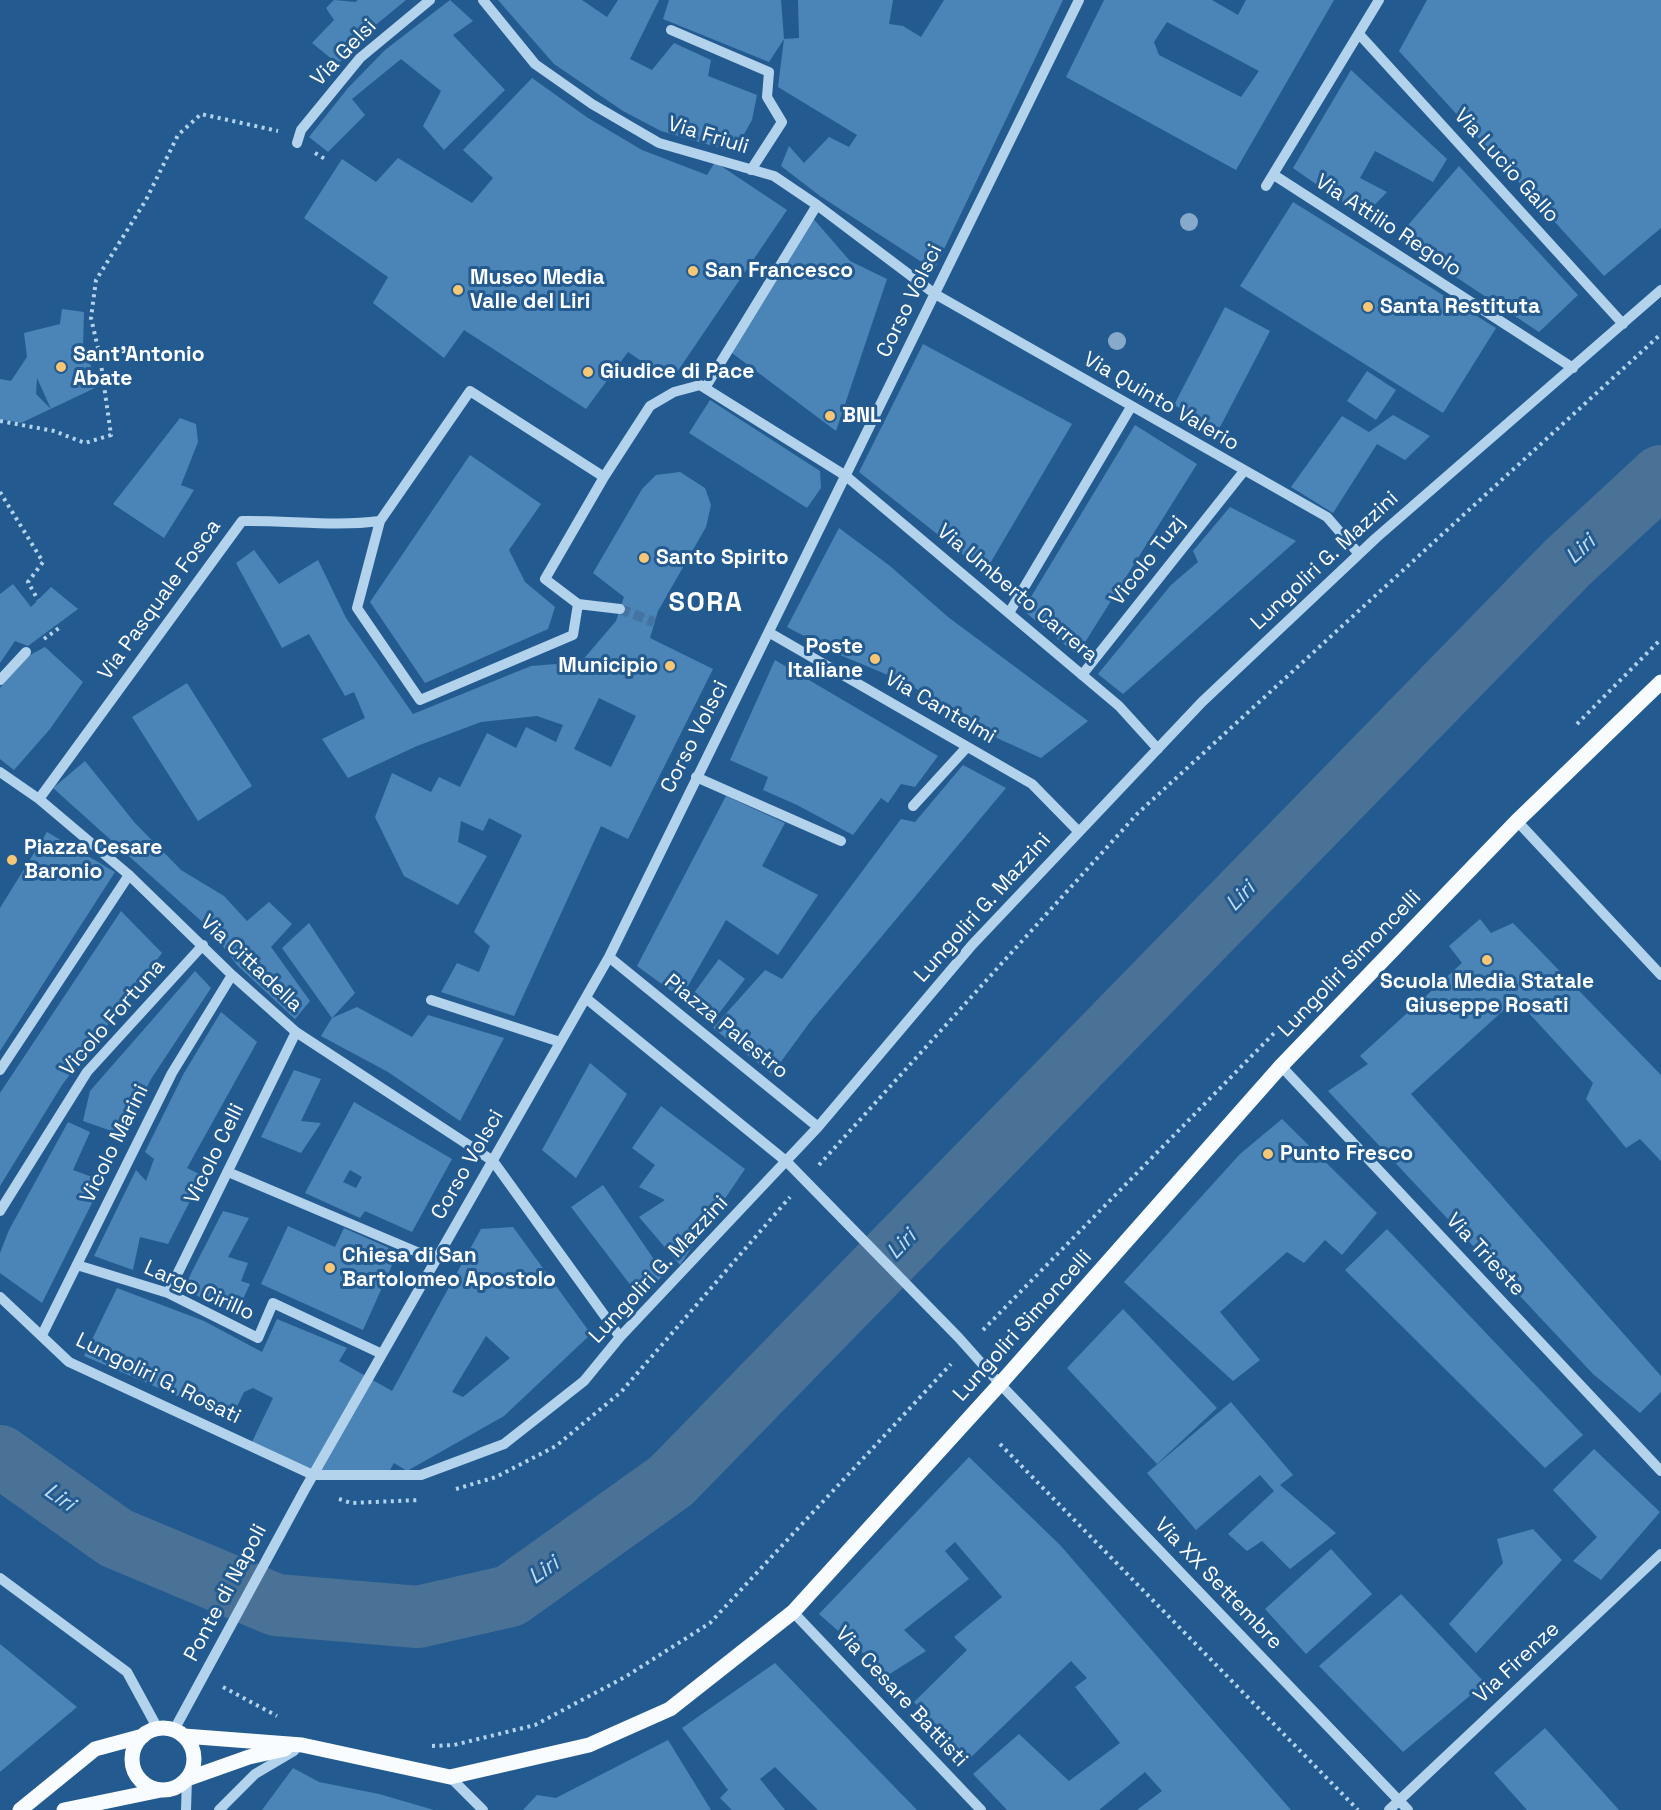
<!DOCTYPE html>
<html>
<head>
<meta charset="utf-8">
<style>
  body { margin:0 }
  canvas { display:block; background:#235b90 }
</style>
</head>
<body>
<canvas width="1661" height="1810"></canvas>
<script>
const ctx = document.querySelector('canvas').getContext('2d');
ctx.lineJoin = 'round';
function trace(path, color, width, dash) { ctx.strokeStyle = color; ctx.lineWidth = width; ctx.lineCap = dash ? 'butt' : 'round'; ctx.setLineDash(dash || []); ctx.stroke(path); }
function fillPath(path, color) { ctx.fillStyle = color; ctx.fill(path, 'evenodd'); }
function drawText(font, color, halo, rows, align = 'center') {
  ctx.font = font + ' "Space Grotesk",sans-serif'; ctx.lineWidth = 6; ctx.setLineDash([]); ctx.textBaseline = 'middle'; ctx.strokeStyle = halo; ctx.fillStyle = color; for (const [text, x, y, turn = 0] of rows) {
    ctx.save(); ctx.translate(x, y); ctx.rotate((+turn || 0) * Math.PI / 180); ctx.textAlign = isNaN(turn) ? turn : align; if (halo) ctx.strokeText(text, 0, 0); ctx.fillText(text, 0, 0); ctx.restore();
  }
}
trace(new Path2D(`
  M 0,1456 L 116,1538 L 276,1605 L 418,1617 L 510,1596 L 671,1481 L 1567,563 L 1661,476`), '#4a7297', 62);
fillPath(new Path2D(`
  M 334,0 L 355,2 L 358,0 L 406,0 L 372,28 L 338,64 L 312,43 L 334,20 L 326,8 Z
  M 450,0 L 473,21 L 453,35 L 505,90 L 444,150 L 423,126 L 441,91 L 401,59 L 352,99 L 365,115 L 328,152 L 309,137 L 348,88 L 385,50 Z
  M 498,0 L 582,0 L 607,17 L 618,0 L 659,0 L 630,59 L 652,70 L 674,43 L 711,60 L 708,76 L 757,95 L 752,120 L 734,152 L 661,131 L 623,111 L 554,64 Z
  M 669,0 L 781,0 L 784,39 L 769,62 L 663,19 Z
  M 798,0 L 893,0 L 889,24 L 903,26 L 921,37 L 944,0 L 1063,0 L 934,270 L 820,196 L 781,166 L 789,146 L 804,163 L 829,137 L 849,147 L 857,135 L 778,87 L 784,39 L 799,38 Z
  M 1104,0 L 1212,0 L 1238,15 L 1246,0 L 1334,0 L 1236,170 L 1066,77 ZM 1167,22 L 1259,71 L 1241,97 L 1159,55 L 1154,42 Z
  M 1427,0 L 1661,0 L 1661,228 L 1604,276 L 1399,51 Z
  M 1351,70 L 1447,159 L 1433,182 L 1375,151 L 1360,178 L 1387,192 L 1363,217 L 1293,168 Z
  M 532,78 L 588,118 L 642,150 L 707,175 L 715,162 L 787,210 L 671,381 L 628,352 L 586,409 L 464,330 L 444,358 L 373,303 L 388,277 L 304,218 L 342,159 L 376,182 L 398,158 L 472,203 L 493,178 L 463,150 Z
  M 1459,166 L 1578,295 L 1539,332 L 1397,238 Z
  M 1293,202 L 1496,328 L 1443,413 L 1240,286 Z
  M 811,216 L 850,261 L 887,279 L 836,431 L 728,350 Z
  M 1225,307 L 1270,331 L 1219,429 L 1174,405 Z
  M 62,309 L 84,312 L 83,347 L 99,386 L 21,423 L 0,419 L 0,379 L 11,381 L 27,357 L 24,333 L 60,324 ZM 37,378 L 51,409 L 36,394 Z
  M 923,344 L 1072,424 L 985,572 L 859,472 Z
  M 1367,371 L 1396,390 L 1376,420 L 1347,401 Z
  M 710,400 L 820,471 L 821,488 L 807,508 L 689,433 Z
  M 1393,415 L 1430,436 L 1405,460 L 1377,444 L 1333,513 L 1291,487 L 1342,416 L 1369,432 Z
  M 180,418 L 196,424 L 198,442 L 181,485 L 194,490 L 164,538 L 113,504 Z
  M 1135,425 L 1197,464 L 1077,655 L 1023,610 Z
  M 470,455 L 541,504 L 509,550 L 525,582 L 555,607 L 548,629 L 425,683 L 370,602 Z
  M 680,472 L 705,488 L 711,505 L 706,527 L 658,611 L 650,638 L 713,669 L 628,839 L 601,826 L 514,1016 L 441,992 L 457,963 L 479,972 L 490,946 L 474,932 L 522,835 L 489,818 L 483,831 L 461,821 L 458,842 L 487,856 L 458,905 L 404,876 L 375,817 L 392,773 L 431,792 L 439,777 L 460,787 L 487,733 L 516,748 L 526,727 L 556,742 L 563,725 L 537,716 L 481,722 L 417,746 L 348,778 L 322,739 L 365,718 L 354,692 L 345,696 L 309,634 L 282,648 L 236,563 L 254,550 L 279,584 L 318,560 L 346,618 L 413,714 L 531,666 L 581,662 L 616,621 L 624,597 L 593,573 L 642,489 L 656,475 ZM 599,698 L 636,716 L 611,767 L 574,749 Z
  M 1230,507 L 1296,541 L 1123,694 L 1098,674 L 1171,585 L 1198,562 L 1193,551 Z
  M 839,528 L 890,566 L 948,617 L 1088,721 L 1041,758 L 986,733 L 907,683 L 840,655 L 787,627 Z
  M 13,584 L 31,607 L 51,587 L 78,609 L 28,646 L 15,641 L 0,663 L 0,594 Z
  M 45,647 L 83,682 L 50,729 L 14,770 L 0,759 L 0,688 L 21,660 Z
  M 775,660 L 938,756 L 915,787 L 901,784 L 888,803 L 881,798 L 853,835 L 797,805 L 763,790 L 768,777 L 730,760 Z
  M 187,683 L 252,786 L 198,821 L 132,717 Z
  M 85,761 L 135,823 L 181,870 L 224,896 L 247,921 L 269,902 L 292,924 L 271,947 L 310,1001 L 295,1019 L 237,965 L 209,928 L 53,788 Z
  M 963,765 L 1006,788 L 810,1022 L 772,1074 L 713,1028 L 765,970 L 782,979 L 901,819 L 915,822 Z
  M 726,796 L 785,823 L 762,866 L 818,895 L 778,955 L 726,920 L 681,998 L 637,966 Z
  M 47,832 L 115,872 L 0,1051 L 0,908 Z
  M 121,911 L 162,953 L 62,1085 L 0,1186 L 0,1093 Z
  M 1480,919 L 1491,933 L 1513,923 L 1661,1075 L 1661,1161 L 1640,1139 L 1626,1148 L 1586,1099 L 1593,1083 L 1516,999 L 1411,1094 L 1661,1376 L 1661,1392 L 1640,1413 L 1593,1374 L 1328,1091 L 1368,1064 L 1360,1056 L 1462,963 L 1449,946 Z
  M 309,923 L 355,993 L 332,1018 L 357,1007 L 412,1037 L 428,1015 L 504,1038 L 460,1121 L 388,1072 L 321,1036 L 332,1018 L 282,948 Z
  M 719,959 L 745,979 L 711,1024 L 685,1005 Z
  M 195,971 L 211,988 L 151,1079 L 123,1135 L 83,1121 L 90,1091 Z
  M 221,1012 L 257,1042 L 187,1168 L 203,1176 L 168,1244 L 140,1237 L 133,1270 L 94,1256 L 136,1170 L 146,1181 L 154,1159 L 145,1152 L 184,1073 Z
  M 590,1063 L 627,1094 L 576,1178 L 542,1150 Z
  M 294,1070 L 321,1079 L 301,1121 L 321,1123 L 301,1153 L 261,1137 Z
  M 354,1102 L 452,1159 L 412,1232 L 365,1211 L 360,1218 L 305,1193 ZM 350,1170 L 362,1177 L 356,1188 L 343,1182 Z
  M 661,1106 L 745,1169 L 680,1265 L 639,1217 L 665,1200 L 639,1187 L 655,1165 L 632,1148 Z
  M 1282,1119 L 1377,1213 L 1342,1255 L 1325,1240 L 1304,1263 L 1287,1252 L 1220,1312 L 1260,1360 L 1233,1381 L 1124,1282 L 1240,1154 Z
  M 68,1122 L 90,1132 L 73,1170 L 103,1181 L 42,1303 L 0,1273 L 0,1253 L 9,1230 Z
  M 603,1185 L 664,1274 L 641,1299 L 571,1207 Z
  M 223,1211 L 249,1218 L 228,1257 L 248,1263 L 241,1281 L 250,1284 L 236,1314 L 183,1289 Z
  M 288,1226 L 335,1247 L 344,1228 L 398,1252 L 363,1330 L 261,1284 Z
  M 513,1227 L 591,1334 L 504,1416 L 407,1471 L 394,1463 L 387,1475 L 313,1475 L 250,1446 L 273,1398 L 253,1388 L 244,1392 L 231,1419 L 84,1356 L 117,1288 L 204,1321 L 262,1352 L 277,1319 L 347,1348 L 339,1361 L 392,1391 L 481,1229 ZM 486,1336 L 510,1358 L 463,1397 L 452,1392 Z
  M 1387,1229 L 1583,1435 L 1545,1468 L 1345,1270 Z
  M 1123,1309 L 1217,1408 L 1157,1464 L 1067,1368 Z
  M 1231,1402 L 1293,1475 L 1280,1485 L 1336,1533 L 1290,1569 L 1262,1541 L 1247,1551 L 1228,1534 L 1274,1491 L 1260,1475 L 1196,1530 L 1147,1473 Z
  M 1594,1449 L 1660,1512 L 1601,1580 L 1573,1561 L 1597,1537 L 1553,1490 Z
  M 969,1457 L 1060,1545 L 1291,1810 L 1137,1810 L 1162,1791 L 1145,1772 L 1099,1810 L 1007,1810 L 973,1774 L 1019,1734 L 1069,1781 L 1120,1743 L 1075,1687 L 1087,1678 L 1071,1661 L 967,1761 L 914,1702 L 967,1650 L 954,1637 L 1002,1597 L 955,1542 L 945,1551 L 969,1579 L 904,1630 L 926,1651 L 888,1675 L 819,1614 Z
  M 1533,1529 L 1562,1560 L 1476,1653 L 1449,1624 L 1503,1563 L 1497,1539 Z
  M 1331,1549 L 1372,1594 L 1306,1654 L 1265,1609 Z
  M 1401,1594 L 1485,1683 L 1403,1752 L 1319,1666 Z
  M 0,1644 L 77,1707 L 0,1772 Z
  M 775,1663 L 881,1773 L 917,1810 L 818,1810 L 775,1767 L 760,1779 L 785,1810 L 732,1810 L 720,1798 L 728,1790 L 682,1728 Z
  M 1545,1728 L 1619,1810 L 1527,1810 L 1494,1773 Z
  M 668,1740 L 711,1810 L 523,1810 L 537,1795 L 556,1798 Z
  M 293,1768 L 319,1782 L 379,1794 L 434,1810 L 262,1810 Z`), '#4b84b6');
trace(new Path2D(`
  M 620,609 L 654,622`), '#4474a1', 10, [10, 5]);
trace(new Path2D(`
  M 315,153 L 325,159
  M 0,421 L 54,431 L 85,443 L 111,435 L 100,357 L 91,318 L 96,280 L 146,200 L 178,135 L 201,114 L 278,131
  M 0,492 L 43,562 L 28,582 L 38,600
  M 44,639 L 59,628 L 57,625
  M 1577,724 L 1661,639
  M 819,1165 L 1138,813 L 1661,334
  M 983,1330 L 1282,1025
  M 1000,1444 L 1358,1810
  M 456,1489 L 496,1477 L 556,1446 L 621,1392 L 790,1197
  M 339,1499 L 351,1503 L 420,1500
  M 223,1687 L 277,1716
  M 432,1746 L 454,1745 L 535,1725 L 625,1677 L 710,1623 L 951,1364`), '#b3d2ec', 4, [3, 4.5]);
trace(new Path2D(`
  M 483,0 L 535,64 L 592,104 L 659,143 L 774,176 L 817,205 L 935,294 L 1327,517 L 1359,554
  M 671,30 L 769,72 L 767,97 L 782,122 L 751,170
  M 1359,34 L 1623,324
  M 297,143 L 301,130 L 360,58 L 430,0
  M 1274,175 L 1573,368
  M 1266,186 L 1379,0
  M 705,388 L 817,205
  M 380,521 L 357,608 L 420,700 L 573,635 L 578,604 L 545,579 L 604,477
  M 578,604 L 620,609
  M 1009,613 L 1131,407
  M 770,633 L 1032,784 L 1079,832
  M 1082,675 L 1244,471
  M 0,680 L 26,652
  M 0,772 L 39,799 L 129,875 L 232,975 L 296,1032 L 493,1161 L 620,1337
  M 696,777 L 841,841
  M 39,799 L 242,521 C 288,520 334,527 380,521 L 470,391 L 604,477 L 650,406 L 674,392 L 700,385 L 846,476 L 1119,706 L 1158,749
  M 913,806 L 967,747
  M 1517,821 L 1661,975
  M 609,957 L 818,1127
  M 587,999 L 787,1162 L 959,1338 L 1000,1384 L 1408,1810
  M 431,1000 L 560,1042
  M 1281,1066 L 1661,1471
  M 0,1070 L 129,875
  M 228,1172 L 436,1260
  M 0,1211 L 87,1072 L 203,945
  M 77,1265 L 168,1293 L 258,1338 L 273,1303 L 382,1354
  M 168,1293 L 296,1032
  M 0,1297 L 69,1362 L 313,1475 L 421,1475 L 504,1444 L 584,1381 L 620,1337 L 818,1127 L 972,945 L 1202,702 L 1376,538 L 1661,290
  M 42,1335 L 172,1073 L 232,975
  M 0,1578 L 127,1672 L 158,1729
  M 793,1612 L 981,1810
  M 174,1730 L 305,1489 L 609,957 L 1079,0
  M 450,1777 L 483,1810
  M 186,1810 L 187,1779
  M 219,1810 L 255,1774 L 294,1751
  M 1389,1810 L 1661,1554`), '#b3d2ec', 10);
trace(new Path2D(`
  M132 1759a31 31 0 1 1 62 0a31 31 0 1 1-62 0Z
  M 184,1736 L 302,1745 L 450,1777 L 589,1745 L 670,1709 L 793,1612 L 1000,1384 L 1281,1066 L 1517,821 L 1661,682
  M 187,1779 L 249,1757 L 285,1749
  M 20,1810 L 95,1749 L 143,1736
  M 64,1810 L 161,1790`), '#f9fcff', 15);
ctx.fillStyle = '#87aaca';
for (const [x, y] of [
  [1189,222],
  [1117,341]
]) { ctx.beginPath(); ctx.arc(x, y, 9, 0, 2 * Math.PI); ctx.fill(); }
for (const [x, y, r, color] of [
  [693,271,6,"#f7c776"],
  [458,290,6,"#f7c776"],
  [1368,307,6,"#f7c776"],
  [61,367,6,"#f7c776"],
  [588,372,6,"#f7c776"],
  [830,416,6,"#f7c776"],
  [644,558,6,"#f7c776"],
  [875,659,6,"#f7c776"],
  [670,666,6,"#f7c776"],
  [12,860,6,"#f7c776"],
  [1487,960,6,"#f7c776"],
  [1268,1154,6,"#f7c776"],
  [330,1268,6,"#f7c776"]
]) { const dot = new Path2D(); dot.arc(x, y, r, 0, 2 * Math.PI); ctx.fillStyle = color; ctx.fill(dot); trace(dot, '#235b90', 2); }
drawText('21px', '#fff', '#235b90', [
  ["Via Gelsi",344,53,-46],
  ["Via Friuli",708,136,17],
  ["Via Lucio Gallo",1506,166,48],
  ["Via Attilio Regolo",1388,226,33],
  ["Corso Volsci",910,301,-64],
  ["Via Quinto Valerio",1161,402,30],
  ["Vicolo Tuzj",1148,561,-52],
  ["Lungoliri G. Mazzini",1325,561,-43],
  ["Via Umberto Carrera",1017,594,40],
  ["Via Pasquale Fosca",160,600,-54],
  ["Via Cantelmi",940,708,30],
  ["Corso Volsci",695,737,-63],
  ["Lungoliri G. Mazzini",983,908,-48],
  ["Via Cittadella",251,964,43],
  ["Lungoliri Simoncelli",1350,964,-46],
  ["Vicolo Fortuna",113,1018,-49],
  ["Piazza Palestro",726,1027,39],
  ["Vicolo Marini",115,1144,-64],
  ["Vicolo Celli",215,1154,-64],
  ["Corso Volsci",468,1165,-60],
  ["Via Trieste",1485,1255,47],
  ["Lungoliri G. Mazzini",659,1270,-47],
  ["Largo Cirillo",199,1291,24],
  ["Lungoliri Simoncelli",1023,1326,-48],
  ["Lungoliri G. Rosati",158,1379,26],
  ["Via XX Settembre",1218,1584,46],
  ["Ponte di Napoli",226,1593,-62],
  ["Via Firenze",1517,1663,-43],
  ["Via Cesare Battisti",901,1697,47]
]);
drawText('bold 21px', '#fff', '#235b90', [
  ["San Francesco",705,271],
  ["Museo Media",470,278],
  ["Valle del Liri",470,302],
  ["Santa Restituta",1380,307],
  ["Sant’Antonio",73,355],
  ["Abate",73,379],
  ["Giudice di Pace",600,372],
  ["BNL",842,416],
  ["Santo Spirito",656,558],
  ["Poste",863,647,"right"],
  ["Italiane",863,671,"right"],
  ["Municipio",658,666,"right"],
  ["Piazza Cesare",24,848],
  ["Baronio",24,872],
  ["Scuola Media Statale",1487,982,"center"],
  ["Giuseppe Rosati",1487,1006,"center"],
  ["Punto Fresco",1280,1154],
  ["Chiesa di San",342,1256],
  ["Bartolomeo Apostolo",342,1280]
], 'left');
drawText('italic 22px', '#bfdbf3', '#235b90', [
  ["Liri",1581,550,-43],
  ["Liri",1241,897,-46],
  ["Liri",902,1245,-46],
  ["Liri",59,1498,35],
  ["Liri",544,1571,-35]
]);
ctx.letterSpacing = '1.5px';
drawText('bold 27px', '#fff', '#235b90', [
  ["SORA",706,604]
]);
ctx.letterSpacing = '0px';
</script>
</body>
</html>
